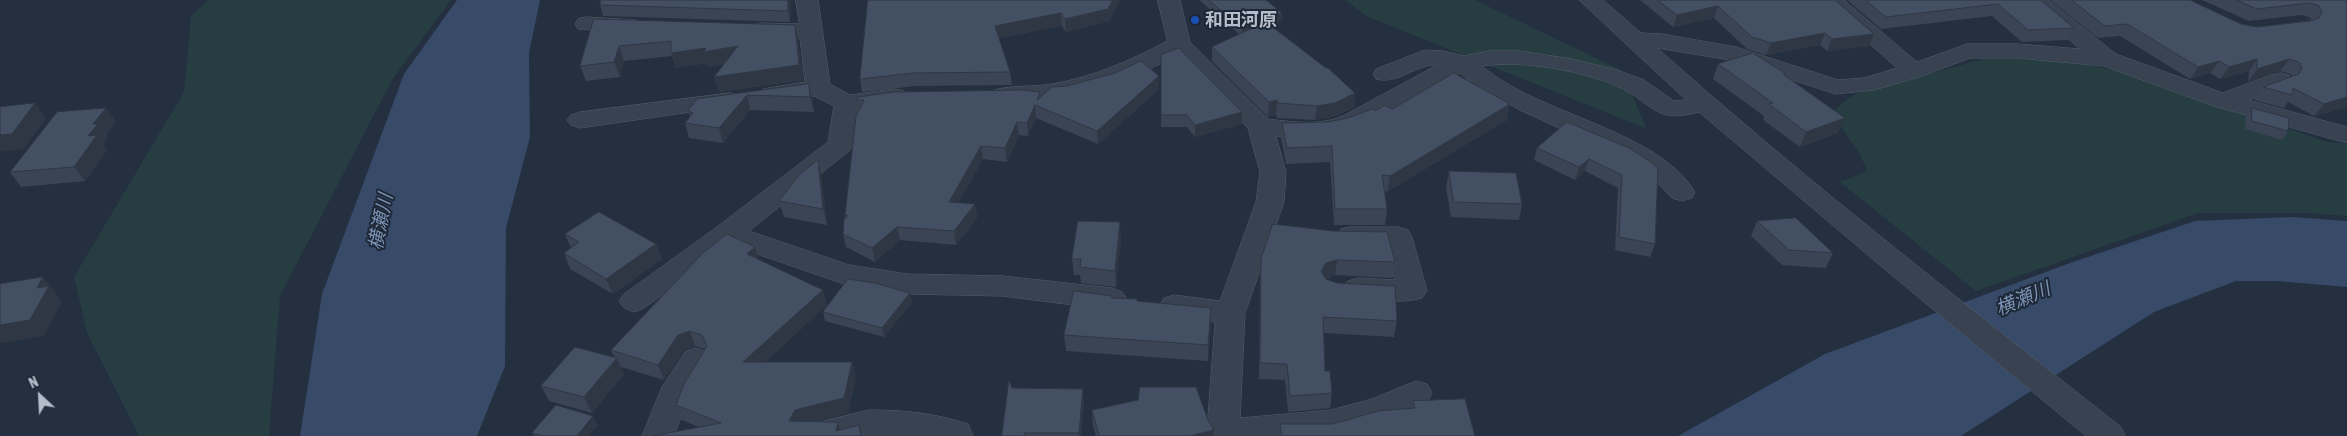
<!DOCTYPE html>
<html>
<head>
<meta charset="utf-8">
<style>
  body { margin:0 }
  #map { position:relative; width:2347px; height:436px; overflow:hidden; background:#242f40; font-family:"Asap Condensed",sans-serif }
  canvas { display:block }
  .north { position:absolute; left:15px; top:371px; width:50px; height:50px; -webkit-text-stroke:4px #1d2735; paint-order:stroke; rotate:335deg; font-size:14px; font-weight:700; line-height:20px; text-align:center; color:#b5bdcb }
  .north::after { content:''; display:block; margin:auto; width:18px; height:22px; background:#b5bdcb; clip-path:polygon(50% 0,100% 100%,50% 72%,0 100%) }
</style>
</head>
<body>
<div id="map">
<canvas width="2347" height="436"></canvas>
<div class="north">N</div>
</div>
<script>
const ctx = document.querySelector('canvas').getContext('2d');
ctx.lineJoin = 'round';
function fillPath(path, color) { ctx.fillStyle = color; ctx.fill(path, 'evenodd'); }
function trace(path, color, width, dash) { ctx.strokeStyle = color; ctx.lineWidth = width; ctx.lineCap = dash ? 'butt' : 'round'; ctx.setLineDash(dash || []); ctx.stroke(path); }
function drawText(font, color, halo, rows, align = 'center') {
  ctx.font = font + ' "Asap Condensed","Noto Sans JP",sans-serif'; ctx.lineWidth = 4; ctx.setLineDash([]); ctx.textBaseline = 'middle'; ctx.strokeStyle = halo; ctx.fillStyle = color; for (const [text, x, y, turn = 0] of rows) {
    ctx.save(); ctx.translate(x, y); ctx.rotate((+turn || 0) * Math.PI / 180); ctx.textAlign = isNaN(turn) ? turn : align; if (halo) ctx.strokeText(text, 0, 0); ctx.fillText(text, 0, 0); ctx.restore();
  }
}
fillPath(new Path2D(`
  M 208,0 L 451,0 L 392,80 L 280,296 L 269,436 L 139,436 L 87,333 L 74,277 L 184,92 L 191,16 Z
  M 1346,0 L 1475,0 L 1621,70 L 1647,129 L 1366,16 Z
  M 1987,58 L 2062,60 L 2132,73 L 2327,142 L 2347,144 L 2347,216 L 2306,213 L 2198,213 L 1976,291 L 1840,182 L 1867,171 L 1860,154 L 1831,112 L 1855,94 Z`), '#263e41');
fillPath(new Path2D(`
  M 457,0 L 540,0 L 529,53 L 530,137 L 506,228 L 505,366 L 477,436 L 300,436 L 322,294 L 404,74 Z
  M 2292,217 L 2347,221 L 2347,287 L 2277,281 L 2236,281 L 2154,312 L 1961,436 L 1678,436 L 1825,354 L 2070,263 L 2195,221 Z`), '#374a68');
const minor = new Path2D(`
  M 796,0 L 818,0 L 830,84 L 850,95 L 895,89 L 904,91 L 907,96 L 904,101 L 858,109 L 853,145 L 849,151 L 749,231 L 849,265 L 907,274 L 1003,276 L 1112,288 L 1122,292 L 1127,299 L 1122,306 L 1112,310 L 1003,296 L 907,294 L 847,285 L 731,245 L 644,308 L 634,312 L 624,308 L 619,301 L 624,294 L 717,227 L 828,142 L 834,106 L 814,96 L 772,101 L 763,99 L 760,94 L 763,89 L 805,82 L 800,38 L 752,35 L 748,30 L 752,25 L 760,23 L 799,24 Z
  M 1158,0 L 1180,0 L 1190,42 L 1268,119 C 1293,122 1319,126 1343,116 L 1437,65 C 1416,64 1398,85 1376,79 L 1373,74 L 1376,69 L 1425,50 L 1443,51 L 1464,56 L 1489,51 L 1519,51 L 1572,59 L 1617,70 L 1644,80 L 1674,101 L 1686,100 L 1579,0 L 1603,0 L 1641,33 L 1662,34 L 1736,47 L 1838,80 L 1864,78 L 1897,68 L 1820,0 L 1844,0 L 1917,62 L 1967,44 L 2018,44 L 2080,49 L 2023,0 L 2048,0 L 2116,54 L 2223,93 L 2271,75 L 2280,73 L 2289,75 L 2292,80 L 2289,85 L 2248,100 L 2347,127 L 2347,143 L 2214,106 L 2104,66 L 2018,58 L 1970,58 L 1922,76 L 1874,90 L 1836,94 L 1730,60 L 1657,48 C 1806,181 1964,303 2121,427 L 2125,436 L 2086,436 L 1888,272 L 1699,112 C 1653,125 1652,101 1617,86 C 1580,70 1520,60 1482,66 C 1539,115 1656,129 1695,192 L 1692,198 L 1682,201 L 1672,198 L 1649,174 L 1626,159 L 1520,110 L 1474,85 L 1460,73 C 1423,87 1392,115 1355,129 C 1329,139 1303,139 1276,136 L 1286,172 L 1284,202 L 1245,313 L 1240,418 L 1331,410 L 1372,399 L 1416,381 L 1427,384 L 1432,393 L 1427,402 L 1391,418 L 1331,436 L 1209,436 L 1208,417 L 1215,322 L 1164,314 L 1159,306 L 1164,298 L 1174,295 L 1220,301 L 1256,202 L 1260,172 L 1248,128 L 1177,55 C 1123,85 1064,99 1003,102 L 994,100 L 991,95 L 994,90 C 1013,85 1033,87 1052,84 C 1093,77 1130,61 1167,41 Z
  M 586,17 L 637,20 L 640,25 L 637,30 L 629,32 L 578,29 L 575,24 L 578,19 Z
  M 730,93 L 739,95 L 742,100 L 739,105 L 580,128 L 571,125 L 567,120 L 571,115 L 580,112 Z
  M 1351,227 L 1398,227 L 1408,230 L 1412,237 L 1427,291 L 1422,298 C 1403,304 1367,301 1348,295 L 1343,288 L 1348,281 L 1358,278 L 1395,280 L 1386,246 L 1351,245 L 1341,243 L 1337,236 L 1341,229 Z
  M 696,348 L 707,352 L 711,360 L 688,399 L 674,436 L 642,436 L 662,387 L 685,352 Z
  M 869,410 C 904,410 934,413 968,424 L 973,436 L 796,436 L 800,427 Z`);
trace(minor, '#535d6b', 1);
fillPath(minor, '#384250');
fillPath(new Path2D(`
  M 791,0 L 790,22 L 603,16 L 600,5 Z
  M 868,0 L 1120,0 L 1109,21 L 1066,32 L 1062,26 L 999,38 L 1010,72 L 1012,85 L 916,86 L 862,92 L 860,79 Z
  M 1199,0 L 1266,0 L 1282,21 L 1270,26 L 1355,93 L 1354,108 L 1333,117 L 1315,120 L 1277,118 L 1276,115 L 1268,117 L 1212,61 L 1212,47 L 1239,34 Z
  M 1640,0 L 1835,0 L 1869,46 L 1827,51 L 1820,45 L 1766,55 L 1747,49 L 1714,18 L 1673,27 Z
  M 1847,0 L 2041,0 L 2074,28 L 2067,40 L 2022,42 L 1992,16 L 1881,29 Z
  M 2050,0 L 2190,0 L 2241,24 L 2257,27 L 2312,20 L 2309,17 L 2301,15 L 2249,21 L 2202,0 L 2347,0 L 2347,107 L 2314,116 L 2288,102 L 2284,108 L 2254,100 L 2263,87 L 2292,76 L 2291,74 L 2280,71 L 2248,82 L 2249,71 L 2220,79 L 2210,73 L 2190,79 L 2120,36 L 2098,38 Z
  M 594,19 L 798,40 L 803,80 L 719,92 L 724,64 L 708,67 L 707,63 L 676,68 L 672,56 L 624,61 L 620,77 L 586,81 L 580,66 Z
  M 1161,55 L 1242,124 L 1195,137 L 1187,127 L 1161,127 Z
  M 1718,64 L 1785,76 L 1838,133 L 1800,147 L 1763,120 L 1764,116 L 1713,79 Z
  M 809,84 L 812,98 L 814,112 L 750,110 L 723,143 L 689,138 L 685,123 L 690,117 L 688,111 L 697,99 Z
  M 1159,89 L 1098,144 L 1036,118 L 1028,136 L 1019,135 L 1007,162 L 983,159 L 958,203 L 975,204 L 977,218 L 956,245 L 900,240 L 875,262 L 846,247 L 843,234 L 845,218 L 845,215 L 859,110 L 857,100 L 1041,97 Z
  M 106,108 L 116,122 L 106,135 L 108,138 L 103,144 L 107,150 L 85,181 L 21,187 L 10,172 Z
  M 2252,108 L 2288,131 L 2282,140 L 2245,129 L 2246,117 Z
  M 1392,109 L 1507,120 L 1387,192 L 1385,191 L 1387,209 L 1385,225 L 1334,225 L 1330,162 L 1286,164 L 1281,138 L 1282,123 L 1328,122 L 1348,118 L 1375,111 Z
  M 1537,148 L 1629,148 L 1655,244 L 1650,257 L 1615,250 L 1618,188 L 1585,171 L 1575,180 L 1534,160 Z
  M 818,160 L 821,176 L 827,225 L 784,217 L 779,201 Z
  M 1449,171 L 1522,204 L 1519,220 L 1451,217 L 1446,187 Z
  M 1757,221 L 1833,253 L 1826,268 L 1782,265 L 1751,236 Z
  M 1273,224 L 1395,262 L 1393,278 L 1335,275 L 1326,279 L 1397,321 L 1394,337 L 1324,333 L 1325,371 L 1332,393 L 1330,408 L 1288,412 L 1285,380 L 1259,379 L 1260,274 L 1261,259 Z
  M 565,234 L 656,244 L 662,259 L 613,294 L 570,269 L 564,253 L 571,248 Z
  M 1121,238 L 1116,287 L 1081,283 L 1080,275 L 1074,275 L 1072,259 Z
  M 759,259 L 827,305 L 765,362 L 852,362 L 856,377 L 848,413 L 813,422 L 840,430 L 859,425 L 862,436 L 652,436 L 699,427 L 682,420 L 676,405 L 705,349 L 695,346 L 684,350 L 664,380 L 621,367 L 624,374 L 592,413 L 549,401 L 541,386 L 614,357 L 611,350 Z
  M 1112,298 L 1137,301 L 1211,324 L 1208,361 L 1066,351 L 1064,335 Z
  M 912,302 L 884,337 L 825,321 L 823,312 Z
  M 1012,388 L 1084,402 L 1081,436 L 1002,436 Z
  M 1413,401 L 1475,436 L 1279,436 L 1280,424 L 1333,424 L 1412,408 Z
  M 1092,410 L 1213,436 L 1096,436 L 1093,426 Z
  M 598,425 L 588,436 L 534,436 L 532,433 Z`), '#3a4454');
fillPath(new Path2D(`
  M 788,0 L 791,0 L 790,22 L 788,11 Z
  M 1113,0 L 1120,0 L 1109,21 L 1066,32 L 1065,19 Z
  M 1718,6 L 1714,18 L 1673,27 L 1677,15 Z
  M 1061,13 L 1062,26 L 997,38 L 995,26 Z
  M 1282,13 L 1282,21 L 1241,36 L 1242,28 Z
  M 795,25 L 798,40 L 803,80 L 719,92 L 714,77 Z
  M 1825,33 L 1820,45 L 1766,55 L 1771,43 Z
  M 1874,34 L 1869,46 L 1827,51 L 1832,39 Z
  M 619,46 L 624,61 L 620,77 L 614,62 Z
  M 738,46 L 742,61 L 708,67 L 707,63 L 676,68 L 671,53 L 706,48 Z
  M 2257,59 L 2249,71 L 2220,79 L 2229,67 Z
  M 2289,59 L 2280,71 L 2248,82 L 2257,69 Z
  M 2219,61 L 2210,73 L 2190,79 L 2198,67 Z
  M 1159,76 L 1159,89 L 1098,144 L 1097,131 Z
  M 809,84 L 812,98 L 814,112 L 810,97 Z
  M 1355,93 L 1354,108 L 1333,117 L 1315,120 L 1317,106 Z
  M 747,95 L 750,110 L 723,143 L 719,128 Z
  M 2347,97 L 2347,107 L 2314,116 L 2324,104 Z
  M 1277,100 L 1276,115 L 1268,117 L 1269,102 Z
  M 35,103 L 46,118 L 24,149 L 0,152 L 0,135 Z
  M 1510,104 L 1507,120 L 1387,192 L 1390,176 Z
  M 1035,105 L 1036,118 L 1028,136 L 1027,123 Z
  M 106,108 L 116,122 L 106,135 L 108,138 L 103,144 L 107,150 L 85,181 L 74,167 L 93,124 Z
  M 1242,112 L 1242,124 L 1195,137 L 1195,125 Z
  M 1845,118 L 1838,133 L 1800,147 L 1806,132 Z
  M 1017,122 L 1019,135 L 1007,162 L 1005,148 Z
  M 981,146 L 983,159 L 951,216 L 949,202 Z
  M 1589,159 L 1585,171 L 1575,180 L 1579,167 Z
  M 818,160 L 821,176 L 827,225 L 823,209 Z
  M 975,204 L 977,218 L 956,245 L 954,231 Z
  M 1120,222 L 1121,238 L 1116,287 L 1115,271 Z
  M 897,227 L 900,240 L 875,262 L 872,248 Z
  M 656,244 L 662,259 L 613,294 L 606,279 Z
  M 755,247 L 760,262 L 747,254 Z
  M 1337,260 L 1335,275 L 1324,279 L 1321,271 L 1326,263 Z
  M 43,277 L 56,293 L 56,294 L 62,302 L 44,336 L 0,343 L 0,325 L 37,288 Z
  M 823,290 L 827,305 L 749,378 L 743,362 Z
  M 910,293 L 912,302 L 884,337 L 882,328 Z
  M 1211,308 L 1211,324 L 1208,361 L 1208,345 Z
  M 690,331 L 695,346 L 684,350 L 664,380 L 658,365 L 678,335 Z
  M 617,358 L 624,374 L 592,413 L 584,397 Z
  M 852,362 L 856,377 L 848,413 L 800,425 L 789,421 L 795,410 Z
  M 1083,389 L 1084,402 L 1081,436 L 1079,436 Z
  M 593,416 L 598,425 L 588,436 L 577,436 Z
  M 838,422 L 841,436 L 836,431 Z
  M 1214,430 L 1213,436 L 1190,436 Z`), '#2f3745');
const building = new Path2D(`
  M 601,0 L 788,0 L 788,11 L 600,5 Z
  M 868,0 L 1113,0 L 1108,9 L 1065,19 L 1061,13 L 995,26 L 1010,72 L 914,73 L 860,79 Z
  M 1209,0 L 1266,0 L 1282,13 L 1242,28 Z
  M 1658,0 L 1835,0 L 1874,34 L 1832,39 L 1825,33 L 1771,43 L 1752,37 L 1718,6 L 1677,15 Z
  M 1866,0 L 2041,0 L 2074,28 L 2028,30 L 1998,4 L 1886,17 Z
  M 2072,0 L 2190,0 L 2241,24 L 2257,27 L 2310,21 L 2319,18 L 2322,11 L 2318,5 L 2309,3 L 2257,9 L 2236,0 L 2347,0 L 2347,97 L 2324,104 L 2293,88 L 2292,95 L 2263,87 L 2299,74 L 2302,67 L 2299,62 L 2289,59 L 2257,69 L 2257,59 L 2229,67 L 2219,61 L 2198,67 L 2127,24 L 2105,26 Z
  M 594,19 L 795,25 L 799,65 L 714,77 L 738,46 L 704,52 L 706,48 L 671,53 L 671,41 L 619,46 L 614,62 L 580,66 Z
  M 1266,22 L 1326,68 L 1328,68 L 1355,93 L 1335,103 L 1317,106 L 1278,103 L 1277,100 L 1269,102 L 1212,47 Z
  M 1179,48 L 1242,112 L 1195,125 L 1187,115 L 1161,115 L 1161,55 Z
  M 1753,53 L 1786,74 L 1784,75 L 1845,118 L 1806,132 L 1769,104 L 1773,103 L 1718,64 Z
  M 1141,61 L 1159,76 L 1097,131 L 1035,105 L 1027,123 L 1017,122 L 1005,148 L 981,146 L 949,202 L 975,204 L 954,231 L 897,227 L 872,248 L 843,234 L 844,219 L 848,216 L 845,215 L 856,116 L 864,100 L 857,100 L 858,97 L 894,92 L 1023,90 L 1040,92 L 1037,100 L 1052,87 L 1067,86 L 1115,73 Z
  M 1454,73 L 1510,104 L 1390,176 L 1382,175 L 1387,209 L 1335,209 L 1332,146 L 1287,148 L 1282,123 L 1328,122 L 1348,118 L 1372,109 L 1375,111 L 1385,105 L 1392,109 Z
  M 809,84 L 810,97 L 747,95 L 719,128 L 685,123 L 693,113 L 688,111 L 697,99 Z
  M 35,103 L 12,134 L 0,135 L 0,107 Z
  M 106,108 L 93,124 L 98,124 L 88,136 L 97,135 L 74,167 L 10,172 L 57,112 Z
  M 2252,108 L 2289,118 L 2288,131 L 2252,121 Z
  M 1567,122 L 1629,148 L 1652,163 L 1658,169 L 1655,244 L 1619,237 L 1622,175 L 1589,159 L 1579,167 L 1537,148 Z
  M 818,160 L 823,209 L 779,201 L 799,175 Z
  M 1449,171 L 1516,173 L 1522,204 L 1454,202 Z
  M 599,212 L 656,244 L 606,279 L 564,253 L 579,242 L 565,234 Z
  M 1796,218 L 1833,253 L 1789,250 L 1757,221 Z
  M 1078,221 L 1120,222 L 1115,271 L 1080,267 L 1081,259 L 1072,259 Z
  M 1273,224 L 1333,231 L 1387,232 L 1395,262 L 1337,260 L 1326,263 L 1321,271 L 1326,279 L 1337,283 L 1395,286 L 1397,321 L 1323,317 L 1325,371 L 1330,371 L 1332,393 L 1290,396 L 1287,364 L 1260,363 L 1261,259 Z
  M 727,234 L 755,247 L 747,254 L 823,290 L 743,362 L 852,362 L 844,398 L 795,410 L 789,421 L 838,422 L 836,431 L 859,425 L 861,436 L 652,436 L 721,423 L 676,405 L 684,384 L 707,346 L 702,335 L 690,331 L 678,335 L 658,365 L 611,350 L 702,254 Z
  M 43,277 L 37,288 L 49,286 L 30,320 L 0,325 L 0,284 Z
  M 848,279 L 875,283 L 910,293 L 882,328 L 823,312 Z
  M 1074,291 L 1112,296 L 1112,298 L 1137,299 L 1137,301 L 1211,308 L 1208,345 L 1064,335 Z
  M 575,347 L 617,358 L 584,397 L 541,386 Z
  M 1009,380 L 1012,388 L 1083,389 L 1079,433 L 1024,433 L 1025,436 L 1002,436 Z
  M 1140,387 L 1196,387 L 1208,420 L 1214,430 L 1190,436 L 1099,436 L 1092,410 L 1138,400 Z
  M 1465,399 L 1475,436 L 1282,436 L 1280,424 L 1333,424 L 1378,411 L 1415,408 L 1413,401 Z
  M 556,405 L 593,416 L 577,436 L 543,436 L 532,433 Z`);
fillPath(building, '#434f62');
trace(building, '#2f3745', 1);
for (const [x, y, r, color] of [
  [1195,20,5,"#1a4fb4"]
]) { const dot = new Path2D(); dot.arc(x, y, r, 0, 2 * Math.PI); ctx.fillStyle = color; ctx.fill(dot); trace(dot, '#1d2735', 2); }
drawText('bold 18px', '#b5bdcb', '#1d2735', [
  ["和田河原",1205,20]
], 'left');
drawText('italic 19px', '#7b92b3', '#1d2735', [
  ["横瀬川",381,222,-79],
  ["横瀬川",2023,299,-23]
]);
</script>
</body>
</html>
